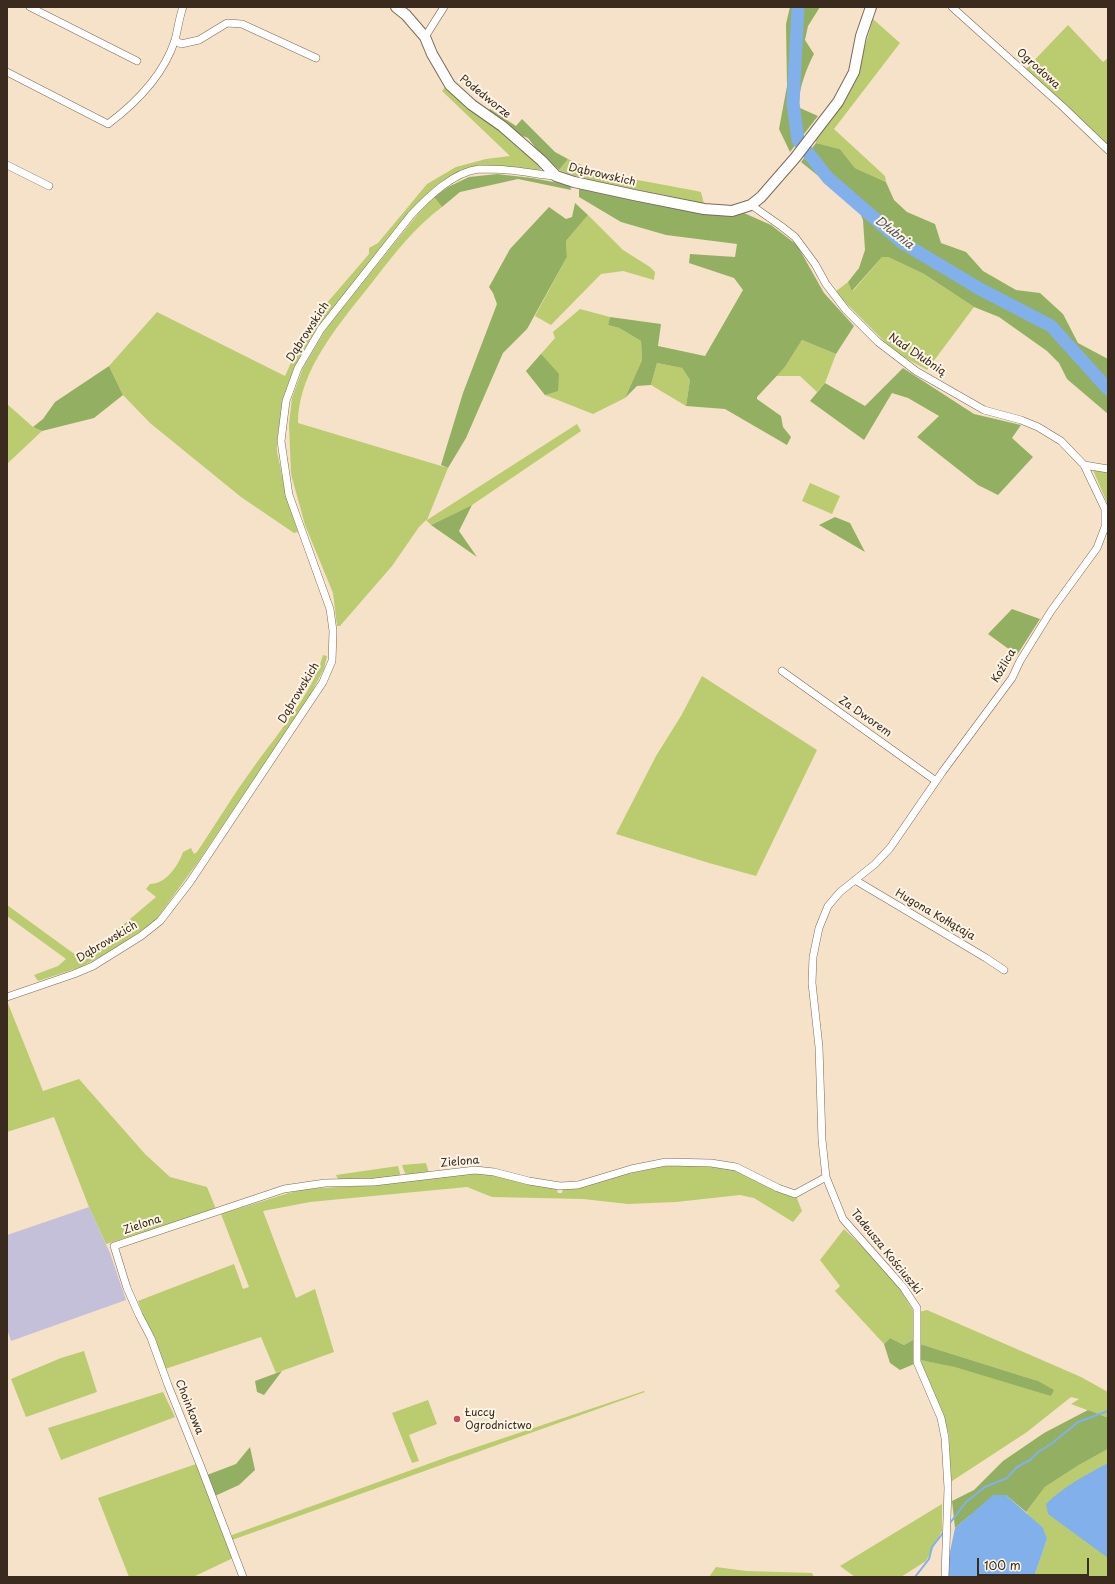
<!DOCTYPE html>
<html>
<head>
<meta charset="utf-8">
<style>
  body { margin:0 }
  #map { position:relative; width:1115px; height:1584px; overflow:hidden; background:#f6e2c8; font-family:"Playpen Sans",sans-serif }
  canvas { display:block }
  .frame { position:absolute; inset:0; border:8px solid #3b2a1e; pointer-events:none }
  .scale { position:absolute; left:977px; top:1558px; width:112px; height:18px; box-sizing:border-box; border:2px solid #3b2a1e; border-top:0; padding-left:5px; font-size:12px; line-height:14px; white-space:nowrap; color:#3b2a1e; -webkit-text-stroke:3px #fcf5e5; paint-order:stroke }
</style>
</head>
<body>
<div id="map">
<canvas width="1115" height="1584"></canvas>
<div class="frame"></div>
<div class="scale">100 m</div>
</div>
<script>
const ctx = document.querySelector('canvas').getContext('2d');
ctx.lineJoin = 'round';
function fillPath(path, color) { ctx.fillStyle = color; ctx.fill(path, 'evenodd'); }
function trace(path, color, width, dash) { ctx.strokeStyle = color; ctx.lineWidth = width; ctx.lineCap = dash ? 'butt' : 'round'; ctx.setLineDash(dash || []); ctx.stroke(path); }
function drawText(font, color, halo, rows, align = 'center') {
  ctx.font = font + ' "Playpen Sans",sans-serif'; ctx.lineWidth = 4; ctx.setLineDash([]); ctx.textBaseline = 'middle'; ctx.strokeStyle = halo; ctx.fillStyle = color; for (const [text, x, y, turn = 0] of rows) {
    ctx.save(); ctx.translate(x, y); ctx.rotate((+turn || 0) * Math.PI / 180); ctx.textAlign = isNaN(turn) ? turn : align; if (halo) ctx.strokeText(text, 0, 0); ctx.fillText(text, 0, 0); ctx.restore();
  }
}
fillPath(new Path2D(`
  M 89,1207 L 110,1253 L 126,1300 L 11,1341 L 7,1329 L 7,1235 Z`), '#c5c0da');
fillPath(new Path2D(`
  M 873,19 L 900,43 L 834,129 L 885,176 L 886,182 L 855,168 L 840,149 L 816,143 L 815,139 L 841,106 L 854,83 Z
  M 1068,25 L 1103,62 L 1108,58 L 1108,146 L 1025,70 Z
  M 445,87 C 459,99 539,158 542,169 L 537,171 C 511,167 482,161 456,173 C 420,189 379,251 354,283 C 335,307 312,332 299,359 C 287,383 279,418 277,444 C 276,451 279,459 280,465 C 284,488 291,510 298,532 L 294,533 L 241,497 L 150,423 L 123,395 L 109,366 L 157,312 L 285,376 L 302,338 L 320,311 L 369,254 L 369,248 L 378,243 L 427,184 L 456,167 L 486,159 L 510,156 L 442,91 Z
  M 568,159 C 605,177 659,183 701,192 L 704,204 L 583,179 L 559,170 Z
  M 434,197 L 442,207 C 415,227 394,254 374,280 C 342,321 298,369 298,423 L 448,468 L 427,520 L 577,424 L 581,431 L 472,505 L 431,525 L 426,520 L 419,527 L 392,566 L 340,626 L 337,626 L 333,593 L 305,525 L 291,474 L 289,424 L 292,398 L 303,368 L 326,329 L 392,246 L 418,214 Z
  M 588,215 L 623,250 L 650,267 L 655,272 L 654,280 L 623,271 L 601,274 L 551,325 L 535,316 L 567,257 L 566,241 Z
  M 882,257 L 888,257 L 924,274 L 974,307 L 927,370 L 904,357 L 886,343 L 835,292 L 848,282 L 853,291 Z
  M 580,309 L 610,317 L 608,325 L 619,328 L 641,341 L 642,360 L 625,398 L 593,414 L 545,395 L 526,371 L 555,338 L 553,332 Z
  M 802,340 L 836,354 L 825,383 L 817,392 L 800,376 L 776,376 L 785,367 Z
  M 657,363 L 682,368 L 690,380 L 686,406 L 651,385 Z
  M 7,404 L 33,427 L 42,431 L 7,464 Z
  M 1093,470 L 1108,472 L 1108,505 Z
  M 810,483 L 840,496 L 832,514 L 802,501 Z
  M 323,655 L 327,656 L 324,669 L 309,697 L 198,862 L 155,921 L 113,950 L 81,967 L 38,981 L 34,975 L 58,966 L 66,959 L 7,916 L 7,905 L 73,953 L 83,957 L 96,951 L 104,941 L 156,897 L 146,889 L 150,884 C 166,884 178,866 183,852 L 191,848 L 194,854 L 197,852 C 216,824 233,795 253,768 C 277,734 312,695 323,655 Z
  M 702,676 L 817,750 L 756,876 L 709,863 L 616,834 L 656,756 L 681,716 Z
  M 7,1001 L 43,1091 L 79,1079 L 145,1154 L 170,1177 L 207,1187 L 216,1209 L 106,1244 L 89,1207 L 54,1117 L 7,1132 Z
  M 426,1163 L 429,1173 L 406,1176 L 402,1165 Z
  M 681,1164 L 727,1167 L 796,1196 L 802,1211 L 793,1222 L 754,1198 L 740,1195 L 676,1202 L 628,1204 L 583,1199 L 492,1197 L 467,1187 L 310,1202 L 263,1211 L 296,1298 L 315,1289 L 334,1352 L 276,1373 L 261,1337 L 165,1369 L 156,1340 L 144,1317 L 138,1301 L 234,1264 L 243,1289 L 249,1287 L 221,1214 L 289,1193 L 304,1189 L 373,1185 L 477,1172 C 504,1176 529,1185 556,1188 L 558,1193 L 562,1193 L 563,1188 L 660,1167 Z
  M 398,1166 L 401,1177 L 339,1181 L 336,1175 Z
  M 844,1229 L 872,1256 L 900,1289 L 914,1312 L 913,1340 L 904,1345 L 890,1338 L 884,1344 L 835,1291 L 840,1286 L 820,1260 Z
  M 927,1310 L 1081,1377 L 1108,1392 L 1108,1416 L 1106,1417 L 1071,1404 L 1079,1399 L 1071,1397 L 1027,1432 L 952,1481 L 951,1478 L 949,1435 L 942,1411 L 920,1360 L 1038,1381 L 920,1344 L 919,1312 Z
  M 84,1351 L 97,1392 L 26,1417 L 11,1379 L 61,1358 Z
  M 644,1391 L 645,1392 L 232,1540 L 232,1535 L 450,1456 Z
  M 163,1392 L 175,1417 L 61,1460 L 48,1428 Z
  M 428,1400 L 437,1424 L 409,1435 L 419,1461 L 412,1463 L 392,1413 Z
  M 1108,1449 L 1108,1577 L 1034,1577 L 1047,1539 L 1026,1512 L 1045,1487 L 1079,1465 Z
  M 196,1464 L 233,1558 L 193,1577 L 129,1577 L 98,1498 Z
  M 942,1504 L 942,1531 L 926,1561 L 901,1577 L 855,1577 L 840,1566 Z
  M 716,1567 L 746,1571 L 812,1573 L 814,1577 L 709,1577 Z`), '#bacc6f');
fillPath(new Path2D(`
  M 790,7 L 820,7 L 808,26 L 805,40 L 814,54 C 807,67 796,95 800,108 L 818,116 L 790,152 L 779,129 L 787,86 L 786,24 Z
  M 490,109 L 516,126 L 522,119 L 555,152 L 568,159 L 559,170 L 538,151 L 528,138 L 517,134 L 488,111 Z
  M 816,143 L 840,149 L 855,168 L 886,182 L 894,200 L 907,212 L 935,224 L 941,243 L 966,252 L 983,271 L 1016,290 L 1040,293 L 1063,314 L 1078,343 L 1108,359 L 1108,414 L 1067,379 L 1059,363 L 1047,351 L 999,317 L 974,307 L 924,274 L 888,257 L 882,257 L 852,291 L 848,282 L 859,268 L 865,250 L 863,220 L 858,208 L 801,162 Z
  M 497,174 L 532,178 L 570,185 L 571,190 L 518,179 L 460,192 L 442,207 L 434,197 L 448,187 L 469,177 Z
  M 579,188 L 709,214 L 744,213 L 771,225 L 797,245 L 824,293 L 854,326 L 836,354 L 802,340 L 785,367 L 757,397 L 757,399 L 781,416 L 783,427 L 791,437 L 787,445 L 725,409 L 686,406 L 690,380 L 682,368 L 657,363 L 651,385 L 637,386 L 625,398 L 642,360 L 641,341 L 619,328 L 608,325 L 610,317 L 661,324 L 658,346 L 705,356 L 743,290 L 734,278 L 689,263 L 690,254 L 735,257 L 737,244 L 666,235 L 621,222 L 579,197 Z
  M 575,203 L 588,215 L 566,241 L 567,257 L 527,329 L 503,353 L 466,438 L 448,468 L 441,465 L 463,393 L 497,304 L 493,293 L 489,287 L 510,249 L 549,207 L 566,219 L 572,217 Z
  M 541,354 L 559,374 L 558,391 L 545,395 L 526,371 Z
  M 109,366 L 123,395 L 94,418 L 42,431 L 33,427 L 43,419 L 55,402 Z
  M 903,368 L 974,414 L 1021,425 L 1012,438 L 1033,457 L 998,495 L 978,485 L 917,437 L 939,416 L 908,398 L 892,393 L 864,440 L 810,401 L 825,383 L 865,406 Z
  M 472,505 L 459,531 L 477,557 L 431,525 Z
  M 835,517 L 850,523 L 865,552 L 819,525 Z
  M 1012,609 L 1040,619 L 1017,655 L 988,634 Z
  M 890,1338 L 904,1345 L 913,1340 L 914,1364 L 900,1370 L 890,1363 L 884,1344 Z
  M 920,1344 L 1038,1381 L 1054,1390 L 1051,1396 L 955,1367 L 920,1360 Z
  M 282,1371 L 264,1395 L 257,1392 L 255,1381 Z
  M 1088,1410 L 1106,1417 L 1108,1416 L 1108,1449 L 1079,1465 L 1045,1487 L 1026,1512 L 1006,1495 L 969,1516 L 955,1528 L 952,1501 L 974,1490 L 1003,1461 L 1044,1433 Z
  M 250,1447 L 255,1470 L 239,1485 L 215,1496 L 207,1475 L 236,1464 Z`), '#93b062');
fillPath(new Path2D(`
  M 1108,1463 L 1108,1558 L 1048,1514 L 1046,1504 C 1064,1486 1086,1475 1108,1463 Z
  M 993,1495 L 1006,1495 L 1043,1528 L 1047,1539 L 1034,1577 L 947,1577 L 948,1561 L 955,1528 Z`), '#81b0eb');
trace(new Path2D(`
  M 950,1523 L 966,1502 L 985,1487 L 1007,1478 L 1017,1467 L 1030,1460 L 1038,1452 L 1051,1444 L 1078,1422 L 1108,1411
  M 915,1577 L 929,1559 L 932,1547 L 943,1533`), '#81b0eb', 2);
trace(new Path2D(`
  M 798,7 L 793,104 L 798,140 L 828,178 L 903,243 L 980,289 L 1051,326 L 1108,389`), '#81b0eb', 13);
const street = new Path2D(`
  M 30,7 L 137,61
  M 952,7 L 1062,106 L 1108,150
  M 425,37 L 444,7
  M 175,40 L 181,44 L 199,40 L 227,23 L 242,24 L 316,58
  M 7,72 L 108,124 C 136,103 164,74 175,40 C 178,29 179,18 183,7
  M 7,165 L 49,186
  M 751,205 L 781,226 L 795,237 L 815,264 L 826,284 L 846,310 L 878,342 L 916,371 L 984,410 L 1021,420 L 1038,427 L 1061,441 L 1084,465 L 1105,509 L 1105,527 L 1097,548 L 1051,611 L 1020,661 L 1012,678 L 943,771 L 890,848 L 875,864 L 840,892 L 828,906 L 819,928 L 813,957 L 812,983 L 819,1047 L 822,1140 L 826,1177 L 843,1219 L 903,1287 L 917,1308 L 917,1362 L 941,1418 L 945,1438 L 948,1488 L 945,1577
  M 1084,465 L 1108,469
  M 782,671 L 936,781
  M 855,880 L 986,958 L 1004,970
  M 7,997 L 74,974 L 93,966 L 141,936 L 160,921 L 190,882 L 323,682 L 332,661 L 333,631 L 330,609 L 289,495 L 281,441 L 286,401 L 298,368 L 321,329 L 411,215 C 428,197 453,172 479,169 C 488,169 498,169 507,170 C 524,171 539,175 556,176
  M 243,1577 L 201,1467 L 168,1385 L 151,1338 L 139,1315 L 127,1288 L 114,1246 L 284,1189 L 325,1183 L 374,1182 L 475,1170 L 494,1172 L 529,1181 L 560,1186 L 578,1185 L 631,1169 L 666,1162 L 711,1163 L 736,1167 L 778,1188 L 795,1194 L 826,1177`);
const secondary = new Path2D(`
  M 396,7 L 406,15 L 425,37 L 432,54 L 450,85 L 472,105 L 502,126 L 542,161 L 556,176 L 574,182 L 634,195 L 704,209 L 732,211 L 751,205 L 761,197 L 795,158 L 838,102 L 854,72 L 861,36 L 871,7`);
trace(street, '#7c6a5a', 8);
trace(secondary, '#7c6a5a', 12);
trace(street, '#fff', 7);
trace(secondary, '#fff', 10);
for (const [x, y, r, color] of [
  [457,1419,4,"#d1495b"]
]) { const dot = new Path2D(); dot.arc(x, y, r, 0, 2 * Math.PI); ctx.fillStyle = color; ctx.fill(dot); trace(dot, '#fcf5e5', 1.5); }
drawText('11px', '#3b2a1e', '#fcf5e5', [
  ["Ogrodowa",1038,69,42],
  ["Podedworze",485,97,39],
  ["Dąbrowskich",602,175,13],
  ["Dąbrowskich",308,332,-57],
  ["Nad Dłubnią",917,355,34],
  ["Koźlica",1004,666,-60],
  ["Dąbrowskich",299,693,-59],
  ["Za Dworem",865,717,35],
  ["Hugona Kołłątaja",935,915,30],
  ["Dąbrowskich",107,942,-31],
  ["Zielona",460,1162,-5],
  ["Zielona",142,1225,-18],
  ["Tadeusza Kościuszki",886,1252,51],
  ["Choinkowa",189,1407,68]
]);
drawText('11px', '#3b2a1e', '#fcf5e5', [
  ["Łuccy",465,1413],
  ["Ogrodnictwo",465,1426]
], 'left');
drawText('italic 12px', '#50525c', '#fcf5e5', [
  ["Dłubnia",894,233,38]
]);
</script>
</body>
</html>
